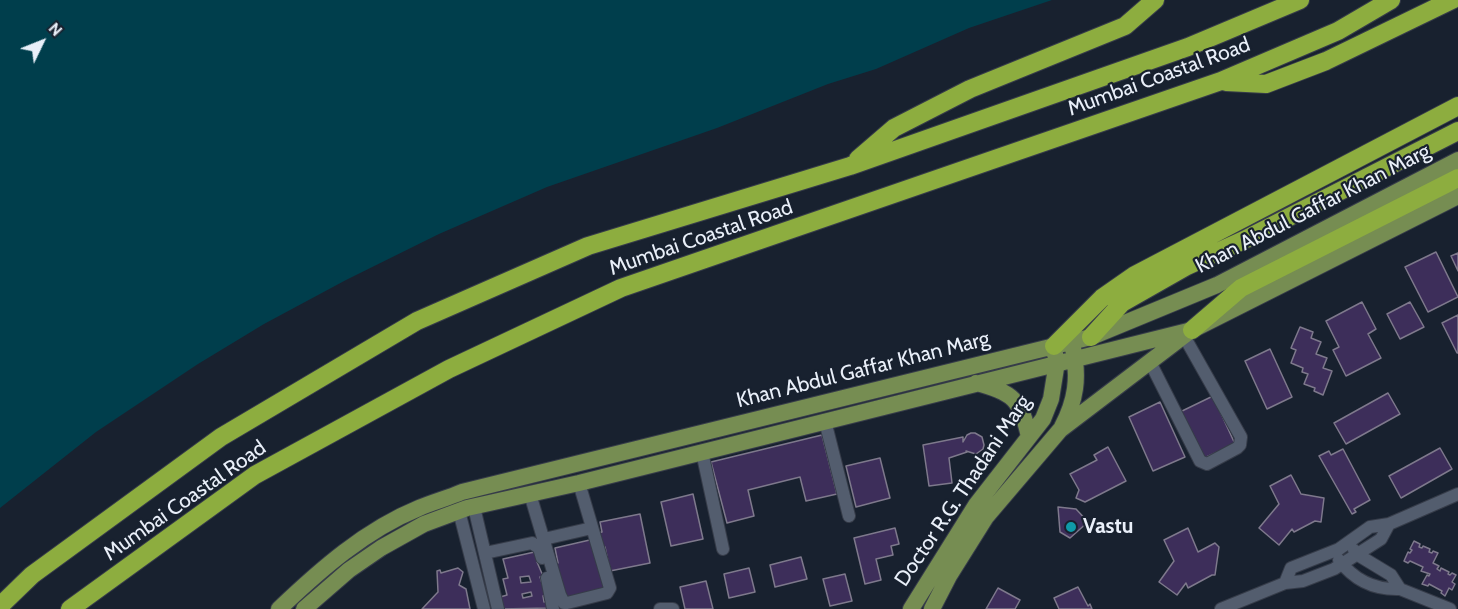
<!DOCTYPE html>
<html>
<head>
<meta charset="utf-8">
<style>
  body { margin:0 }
  #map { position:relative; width:1458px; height:609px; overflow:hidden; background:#18212f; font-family:Cabin,sans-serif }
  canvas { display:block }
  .north { position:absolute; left:12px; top:12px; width:60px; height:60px; -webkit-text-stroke:4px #18212f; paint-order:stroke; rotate:47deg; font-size:16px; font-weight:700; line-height:24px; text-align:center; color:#e9eff9 }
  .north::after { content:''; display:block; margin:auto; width:21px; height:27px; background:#e9eff9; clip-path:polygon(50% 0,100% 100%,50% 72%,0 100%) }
</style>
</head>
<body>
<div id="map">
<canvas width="1458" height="609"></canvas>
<div class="north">N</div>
</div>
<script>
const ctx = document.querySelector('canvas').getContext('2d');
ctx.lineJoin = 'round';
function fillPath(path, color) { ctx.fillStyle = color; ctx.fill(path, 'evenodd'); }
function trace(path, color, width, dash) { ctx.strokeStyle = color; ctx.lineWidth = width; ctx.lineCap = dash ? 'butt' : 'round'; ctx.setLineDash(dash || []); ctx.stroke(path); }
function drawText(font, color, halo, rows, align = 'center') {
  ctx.font = font + ' Cabin,sans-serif'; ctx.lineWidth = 4.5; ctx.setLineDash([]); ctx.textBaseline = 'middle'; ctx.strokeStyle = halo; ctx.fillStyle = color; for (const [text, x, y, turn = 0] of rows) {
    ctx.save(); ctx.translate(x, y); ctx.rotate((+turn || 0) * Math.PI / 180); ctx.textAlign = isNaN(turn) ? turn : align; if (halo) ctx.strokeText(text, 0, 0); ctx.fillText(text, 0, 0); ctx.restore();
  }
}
fillPath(new Path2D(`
  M 0,0 L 1052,0 L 969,28 L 876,69 L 828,84 L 717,128 L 547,187 L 439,234 L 346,280 L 264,324 L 198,364 L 96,432 L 0,508 Z`), '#003e4c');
const building = new Path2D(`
  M 1436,252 L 1458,297 L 1428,312 L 1405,267 Z
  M 1458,253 L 1458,271 L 1451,256 Z
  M 1362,302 L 1376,329 L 1368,334 L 1381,358 L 1346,376 L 1333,350 L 1339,347 L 1326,321 Z
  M 1410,302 L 1424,327 L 1400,339 L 1387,314 Z
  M 1458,315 L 1458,353 L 1457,353 L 1442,323 Z
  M 1300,327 L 1313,332 L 1311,338 L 1321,342 L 1316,354 L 1327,358 L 1323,368 L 1332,371 L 1323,395 L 1314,391 L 1315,388 L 1304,384 L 1308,374 L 1302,372 L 1303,368 L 1291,363 L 1296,350 L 1291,348 Z
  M 1270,349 L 1292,397 L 1267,409 L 1245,361 Z
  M 1388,393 L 1400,414 L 1346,444 L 1334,423 Z
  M 1213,396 L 1235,444 L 1202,459 L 1180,412 Z
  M 1160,402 L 1185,457 L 1153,471 L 1129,417 Z
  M 971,433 L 975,433 L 982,437 L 984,445 L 983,449 L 976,454 L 966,451 L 967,452 L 949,458 L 952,483 L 929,486 L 923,445 L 963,437 L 963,442 L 967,435 Z
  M 822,435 L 837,494 L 806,501 L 800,477 L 748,490 L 754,516 L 727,523 L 711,462 Z
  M 1108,447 L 1126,481 L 1085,502 L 1076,498 L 1079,490 L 1070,474 L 1097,460 L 1094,455 Z
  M 1440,448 L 1452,469 L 1401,498 L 1389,476 Z
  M 1343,449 L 1370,500 L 1354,509 L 1356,512 L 1352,514 L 1319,456 L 1329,451 L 1331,455 Z
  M 880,458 L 890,498 L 856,507 L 846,466 Z
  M 1291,475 L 1301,494 L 1324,498 L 1321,522 L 1315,521 L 1294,532 L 1292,529 L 1279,545 L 1259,528 L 1279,504 L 1270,486 Z
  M 693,494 L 703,539 L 671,546 L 661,502 Z
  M 1058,507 L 1076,509 L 1088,522 L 1070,538 L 1060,532 Z
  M 640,514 L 650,563 L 610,571 L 605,547 L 601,548 L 598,533 L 602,532 L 600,522 Z
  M 895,528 L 899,544 L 891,546 L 893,555 L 876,559 L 881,580 L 865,584 L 854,538 Z
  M 1188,528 L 1198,552 L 1215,543 L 1219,547 L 1215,575 L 1212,575 L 1188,588 L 1186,583 L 1177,595 L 1159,582 L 1174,561 L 1164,540 Z
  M 594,539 L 606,589 L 564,598 L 556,563 L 558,563 L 555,548 Z
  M 1414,541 L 1420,544 L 1419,547 L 1422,548 L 1423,546 L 1430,549 L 1429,552 L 1432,553 L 1433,551 L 1438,553 L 1433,563 L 1439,566 L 1437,569 L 1440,571 L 1441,568 L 1449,572 L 1448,574 L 1450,575 L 1452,573 L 1456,575 L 1452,582 L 1455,584 L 1452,590 L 1449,588 L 1445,596 L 1441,593 L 1442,591 L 1429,584 L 1428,586 L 1422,584 L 1427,575 L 1429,576 L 1430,574 L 1421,571 L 1423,567 L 1410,561 L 1408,563 L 1404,561 L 1408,552 L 1410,553 L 1412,550 L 1410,549 Z
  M 539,551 L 541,561 L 537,562 L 543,576 L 540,577 L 546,595 L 543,596 L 544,602 L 547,601 L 549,608 L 500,609 L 497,598 L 507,595 L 503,579 L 508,578 L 503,559 ZM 529,576 L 531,582 L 521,583 L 520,577 ZM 531,592 L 532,596 L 523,598 L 522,594 Z
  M 801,557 L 807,579 L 775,587 L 770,565 Z
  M 458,568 L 463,572 L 459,585 L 466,589 L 470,609 L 422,609 L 438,592 L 437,571 L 440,570 L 441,573 Z
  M 749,568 L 755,592 L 729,598 L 724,574 Z
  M 845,574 L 852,601 L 830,606 L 823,579 Z
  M 706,581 L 713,609 L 685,609 L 680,587 Z
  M 1078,587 L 1088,606 L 1090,604 L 1092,609 L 1059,609 L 1054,598 Z
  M 998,588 L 1020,600 L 1015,609 L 986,609 Z`);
fillPath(building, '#3d2e5a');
trace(building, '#7e798c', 1.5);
const minor = new Path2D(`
  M 1150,362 L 1200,461 L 1207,464 L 1237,448 L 1240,445 L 1241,437 L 1184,336
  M 825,421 L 849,516
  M 702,452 L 723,549
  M 530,494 L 560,595 L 564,603 L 567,603 L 607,593 L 610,588 L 579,483
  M 474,507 L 498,609
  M 459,511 L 484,609
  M 1389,524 L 1381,539 L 1334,569 L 1303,581 L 1285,583 L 1291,568 L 1339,549 L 1370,527 Z
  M 1389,524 L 1458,494
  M 544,539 L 592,528
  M 485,553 L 532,543 L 539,548 L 542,558
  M 1339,560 C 1354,580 1375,590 1400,589 L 1391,575 L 1358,555 L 1354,550
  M 547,578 L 553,609
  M 1400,589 L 1450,609
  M 660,609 L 673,609
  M 1221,609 L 1285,583`);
const major = new Path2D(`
  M 976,383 C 1013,392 1021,400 1029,437
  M 1062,427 C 1076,400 1079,378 1073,348
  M 279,609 C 320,570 365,530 419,508 C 433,502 448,498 462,492 L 1091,337 L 1217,285 L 1458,160
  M 304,609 L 349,570 L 381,548 L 424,524 L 467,508 L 579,483 L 1192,330 L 1458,196
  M 911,609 L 976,505 L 1043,419 L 1051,399 L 1057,362 L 1055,354
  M 932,609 L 949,576 L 986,517 L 1060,430 L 1189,332`);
const highway = new Path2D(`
  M 1226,82 L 1266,84 L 1326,61 L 1452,0
  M 858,159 L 894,128 L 970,89 L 1125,26 L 1155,0
  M 1192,330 L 1241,288 L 1458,178
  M 1091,337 L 1122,303 L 1136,295 L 1187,266 L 1244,240 L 1458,131
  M 1054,346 L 1102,298 L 1135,275 L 1458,106
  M 0,606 L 32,575 L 221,437 L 417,321 L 588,246 L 850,166 L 1188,47 L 1300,0
  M 70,609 L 255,475 L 449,369 L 621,288 L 1221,81 L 1338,31 L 1391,0`);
trace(minor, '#363c49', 14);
trace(major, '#363c49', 18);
trace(highway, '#363c49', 20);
trace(minor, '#535d6e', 12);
trace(major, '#768d52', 16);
trace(highway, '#8dad3f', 18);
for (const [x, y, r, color] of [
  [1071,527,6,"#0f9aa8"]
]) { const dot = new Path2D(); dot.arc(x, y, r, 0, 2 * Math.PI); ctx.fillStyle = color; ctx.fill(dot); trace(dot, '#18212f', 2); }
drawText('21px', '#e9eff9', '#18212f', [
  ["Mumbai Coastal Road",1159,77,-20],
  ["Khan Abdul Gaffar Khan Marg",1313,209,-27],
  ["Mumbai Coastal Road",701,238,-19],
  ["Khan Abdul Gaffar Khan Marg",863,370,-14],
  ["Doctor R.G. Thadani Marg",963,491,-56],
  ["Mumbai Coastal Road",185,501,-35]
]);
drawText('bold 21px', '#e9eff9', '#18212f', [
  ["Vastu",1083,527]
], 'left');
</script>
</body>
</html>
